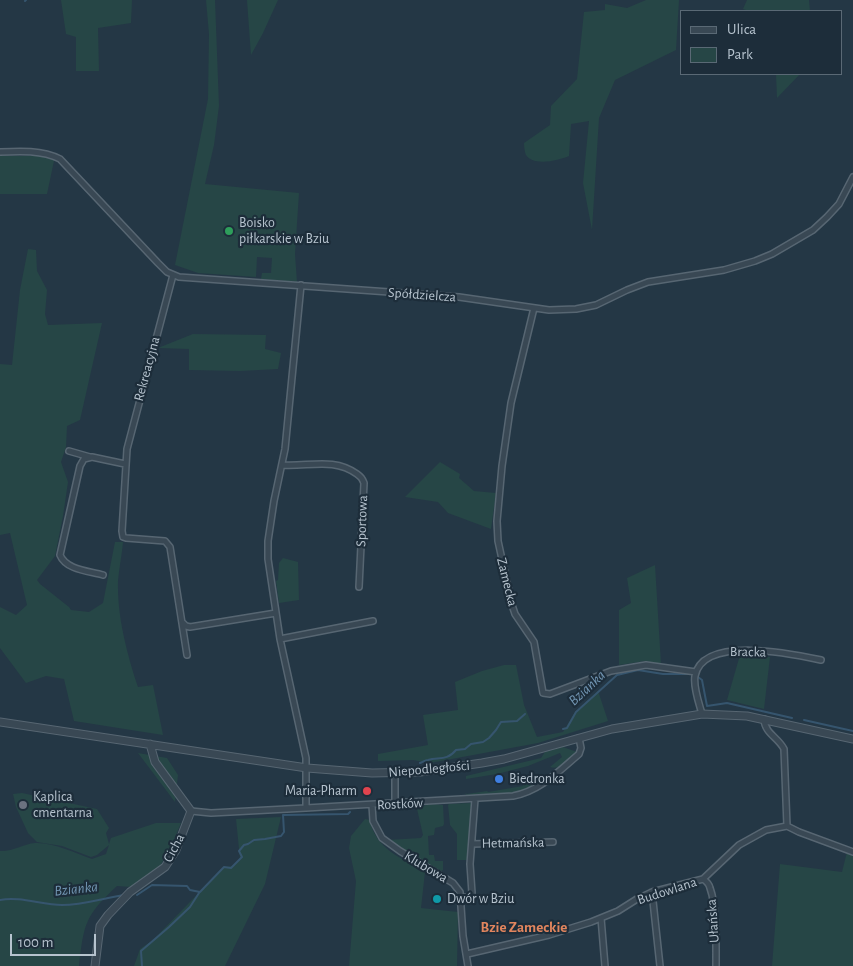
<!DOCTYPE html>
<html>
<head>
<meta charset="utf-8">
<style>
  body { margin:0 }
  #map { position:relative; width:853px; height:966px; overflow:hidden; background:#243745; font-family:"Alegreya Sans",sans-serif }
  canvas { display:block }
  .legend { position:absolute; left:680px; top:10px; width:162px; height:65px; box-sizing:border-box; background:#1d2d3a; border:1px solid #5a6975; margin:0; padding:6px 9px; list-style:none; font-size:15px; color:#b6c3ce }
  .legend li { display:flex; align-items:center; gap:10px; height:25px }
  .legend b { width:25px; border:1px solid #5a6975 }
  .scale { position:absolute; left:10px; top:934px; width:86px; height:22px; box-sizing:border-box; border:2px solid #b6c3ce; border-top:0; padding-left:6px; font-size:15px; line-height:18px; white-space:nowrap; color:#b6c3ce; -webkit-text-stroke:4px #1d2d3a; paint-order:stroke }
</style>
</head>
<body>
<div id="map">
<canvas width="853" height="966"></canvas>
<ul class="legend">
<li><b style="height:6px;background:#394854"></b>Ulica</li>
<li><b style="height:14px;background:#264646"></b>Park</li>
</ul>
<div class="scale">100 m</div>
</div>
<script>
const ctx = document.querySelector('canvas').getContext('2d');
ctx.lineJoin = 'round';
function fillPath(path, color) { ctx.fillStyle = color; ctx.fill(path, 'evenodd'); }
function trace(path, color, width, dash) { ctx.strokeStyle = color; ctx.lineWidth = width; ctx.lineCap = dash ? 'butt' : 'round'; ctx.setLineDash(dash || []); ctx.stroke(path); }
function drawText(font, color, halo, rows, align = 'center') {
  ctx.font = font + ' "Alegreya Sans",sans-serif'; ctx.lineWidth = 4.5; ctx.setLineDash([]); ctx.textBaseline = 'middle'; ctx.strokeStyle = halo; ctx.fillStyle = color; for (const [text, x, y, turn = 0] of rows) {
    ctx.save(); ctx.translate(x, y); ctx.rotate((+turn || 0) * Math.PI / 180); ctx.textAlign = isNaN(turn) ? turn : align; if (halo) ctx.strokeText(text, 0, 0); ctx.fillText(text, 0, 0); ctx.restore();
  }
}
fillPath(new Path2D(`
  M 61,0 L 132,0 L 131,23 L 98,28 L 99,71 L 76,71 L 76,37 L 66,34 Z
  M 206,0 L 215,0 L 219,106 L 214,145 L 205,184 L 299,193 L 295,254 L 297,282 L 261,279 L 262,273 L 271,273 L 272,258 L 257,257 L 256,277 L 198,273 L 175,265 L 208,99 L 209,34 Z
  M 247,0 L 278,0 L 263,33 L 251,55 Z
  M 646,0 L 679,0 L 676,50 L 615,80 L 599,118 L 592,230 L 583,183 L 589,121 L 571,124 L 569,156 C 559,160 534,167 526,155 C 525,153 524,147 524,143 L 550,125 L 551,106 L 577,79 L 584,12 L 605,10 L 605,4 L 627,8 Z
  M 747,0 L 809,0 L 810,11 L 749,11 L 743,9 Z
  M 776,74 L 800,74 L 777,98 Z
  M 0,156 L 55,156 L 47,194 L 0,194 Z
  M 28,249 L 36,250 L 37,271 L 47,290 L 45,314 L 48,325 L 102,323 L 80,420 L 67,426 L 66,447 L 61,462 L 68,482 L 63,516 L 55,556 L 37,580 L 40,584 L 69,607 L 71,610 L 89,612 L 103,603 L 115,542 L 123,542 C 122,555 119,568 118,581 C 117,616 127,654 138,687 L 153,685 L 163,735 L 74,721 L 64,679 L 46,676 L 26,683 L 0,648 L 0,607 L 16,615 L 27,605 L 10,533 L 0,535 L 0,364 L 12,365 L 20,290 Z
  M 193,334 L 266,335 L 265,349 L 281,353 L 278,369 L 240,371 L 189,370 L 189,349 L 158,348 Z
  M 440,462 L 460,474 L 459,478 L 474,491 L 496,493 L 491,529 L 448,513 L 438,502 L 405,497 Z
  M 283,558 L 298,562 L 299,600 L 279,603 L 276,581 L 278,580 L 279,563 Z
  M 655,565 L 661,664 L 645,661 L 619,665 L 619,610 L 631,603 L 627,578 Z
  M 740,655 L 770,657 L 764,709 L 727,700 Z
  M 504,665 L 516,665 L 524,705 L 537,737 L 563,732 L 575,712 L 598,691 L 608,721 L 538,743 L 430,763 L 413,760 L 378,761 L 378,754 L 428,745 L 423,715 L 458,710 L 455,682 L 482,671 Z
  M 563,747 L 577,752 C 569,759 561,771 550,767 L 562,757 L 560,753 L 528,766 L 497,774 L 466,779 L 466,776 L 541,758 L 545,752 Z
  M 138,753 L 167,758 L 178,775 L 175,802 Z
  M 535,778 L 537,779 C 533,800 484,795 467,796 L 465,793 L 467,794 L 487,791 L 488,792 L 523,786 L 522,781 Z
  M 22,793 L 97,809 L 109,828 L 106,833 L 109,844 L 111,838 L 156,823 L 181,823 L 170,849 L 160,866 L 131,887 L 117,886 C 85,916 84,923 79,966 L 0,966 L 0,851 C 12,852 23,844 35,843 C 52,842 76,853 92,859 L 106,854 L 109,845 L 97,855 L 91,857 L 62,846 L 37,842 L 28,833 L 16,807 L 13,794 Z
  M 471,803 L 473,805 L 469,860 L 457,860 L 457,834 L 450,825 L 448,805 L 449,804 Z
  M 429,804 L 443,805 L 444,824 L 443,826 L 435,828 L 434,835 L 428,836 L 429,855 L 434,855 L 435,861 L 443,861 L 443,870 L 439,872 L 387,840 L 421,838 L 423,835 L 417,809 Z
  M 281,817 L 265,884 L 225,966 L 134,966 L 140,949 L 153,940 L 224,867 L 233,866 L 240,859 L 236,819 Z
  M 365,819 L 370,820 C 375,849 402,858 425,872 L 421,908 L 458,912 L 457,966 L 349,966 L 356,881 L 349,848 L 351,836 Z
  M 847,852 L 853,855 L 853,966 L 772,966 L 780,864 L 842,872 Z`), '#264646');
trace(new Path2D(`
  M 25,1 L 26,0
  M 698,677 L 702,680 L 707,706 L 727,703 L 792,718
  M 804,720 L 853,731
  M 563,729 L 567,728 L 576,712 L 617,675 L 638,670 L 663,674 L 691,674
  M 420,763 C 423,762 425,760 428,760 C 439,757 447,761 456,750 L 465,749 L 471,744 L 483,742 L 489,738 L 496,730 L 501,722 L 517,721 L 525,714
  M 137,895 L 152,885 L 187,886 L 190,890 L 200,892 L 224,867 L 231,868 L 242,857 L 239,851 L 244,845 L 248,844 L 254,840 L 265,839 L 281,836 L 284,832 L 283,815 L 348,814 L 350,812
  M 0,900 C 20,896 42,905 62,905 C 83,905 103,898 124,895
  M 142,966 L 141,951 L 169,927 L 190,907 L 199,893`), '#36556e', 2);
const minor = new Path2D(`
  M 0,152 C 20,151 42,150 60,159 L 158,263 L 167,272 L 179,277 L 459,297 L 549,310 L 576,309 L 596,305 L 627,290 L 648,282 L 724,270 L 755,261 L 772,254 L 813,230 L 827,217 L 839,204 L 853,177
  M 173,275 L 127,449 L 122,531 L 123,537 L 126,538 L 165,541 L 170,547 L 187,655
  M 301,285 L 285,449 L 274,501 L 268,541 L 268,559 L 280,639 L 306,758 L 306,808
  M 534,308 L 511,403 L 502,466 L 497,521 L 498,541 L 512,605 L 515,614 L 534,642 L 543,693 L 550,694 L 611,671 L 646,665 L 696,672
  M 69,451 L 90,457
  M 282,465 C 308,467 334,457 357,474 C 361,477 362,478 364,483 L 359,587
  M 103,575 C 89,571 66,570 60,555 L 80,466 L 84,459 L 92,457 L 125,464
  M 183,623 L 186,626 L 190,627 L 276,613
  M 280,639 L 373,621
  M 702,714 C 699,703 693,687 695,676 C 703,635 793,654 821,660
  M 764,719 C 765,734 778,737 784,749 L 787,826
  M 395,773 L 395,804
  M 372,805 L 373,821 L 382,838 L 400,851 L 453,883 L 460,892 L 463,936 L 468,966
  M 191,811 L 211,813 L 306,808 L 513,796 C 540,791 559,771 579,754 L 581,748 L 579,738
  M 472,844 L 553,842
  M 703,879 C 706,881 709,883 710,888 C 717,907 716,945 716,966
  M 652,892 L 660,966
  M 461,897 L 470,897 L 472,893 L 470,864 L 475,799
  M 601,918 L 605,966
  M 467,954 L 549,935 L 591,922 L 618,911 L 637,899 L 652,892 L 703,879 L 739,845 L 766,830 L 787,826 L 799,832 L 853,852`);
const tertiary = new Path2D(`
  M 0,722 L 307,768 L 372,773 L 420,772 L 482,763 L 504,759 L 612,729 L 702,714 L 747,716 L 853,739
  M 95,966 L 100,926 L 108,915 L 130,892 L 165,867 L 176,850 L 191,811 L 155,762 L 150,744`);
trace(minor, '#576672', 8);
trace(tertiary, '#576672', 9);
trace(minor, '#394854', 5);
trace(tertiary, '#394854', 7);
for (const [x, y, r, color] of [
  [229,231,5,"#2e9e5b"],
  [499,779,5,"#3f7fe0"],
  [367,791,5,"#e0444e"],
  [23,805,5,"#6b7280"],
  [437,899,5,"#0f9aa8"]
]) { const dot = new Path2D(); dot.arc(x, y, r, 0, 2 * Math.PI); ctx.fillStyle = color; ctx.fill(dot); trace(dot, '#1d2d3a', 2); }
drawText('14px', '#b6c3ce', '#1d2d3a', [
  ["Boisko",239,223],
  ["piłkarskie w Bziu",239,239],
  ["Biedronka",509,779],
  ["Maria-Pharm",357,791,"right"],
  ["Kaplica",33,797],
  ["cmentarna",33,813],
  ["Dwór w Bziu",447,899]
], 'left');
drawText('14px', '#b6c3ce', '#1d2d3a', [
  ["Spółdzielcza",422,295,4],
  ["Rekreacyjna",147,369,-75],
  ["Sportowa",362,521,-88],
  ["Zamecka",507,582,76],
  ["Bracka",748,652,1],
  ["Niepodległości",429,769,-5],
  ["Rostków",400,804,-3],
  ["Hetmańska",513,843,-1],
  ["Cicha",174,848,-62],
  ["Klubowa",426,867,31],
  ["Budowlana",667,891,-18],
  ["Ułańska",713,921,-94]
]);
drawText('italic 15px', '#7397b4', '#1d2d3a', [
  ["Bzianka",587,688,-43],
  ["Bzianka",76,889,-6]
]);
drawText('bold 15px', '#e1855e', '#1d2d3a', [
  ["Bzie Zameckie",524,927]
]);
</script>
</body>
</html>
